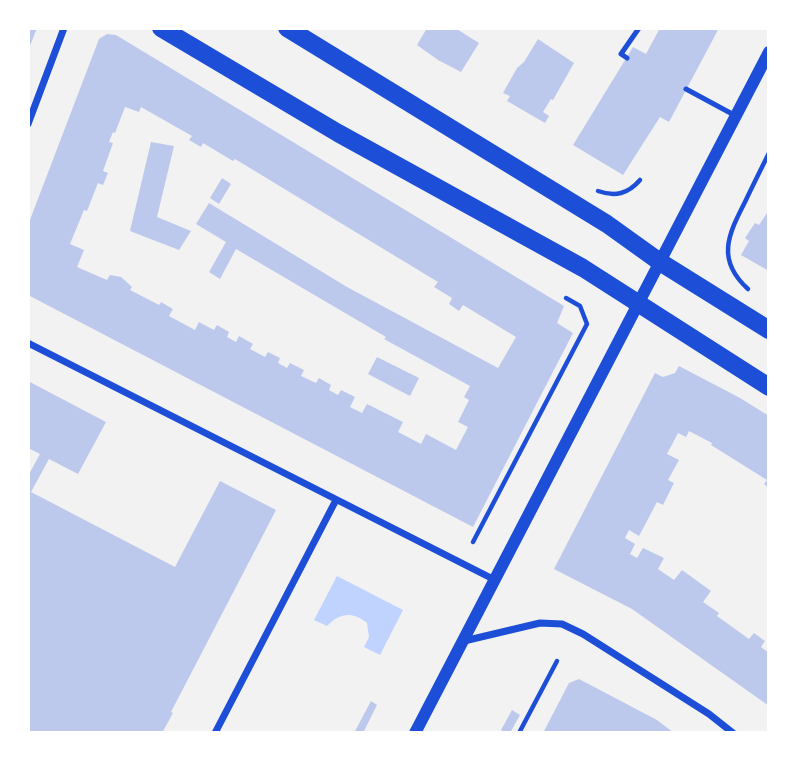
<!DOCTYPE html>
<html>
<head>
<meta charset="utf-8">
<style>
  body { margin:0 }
  #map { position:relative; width:797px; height:761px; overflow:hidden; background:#f2f2f2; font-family:Overpass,sans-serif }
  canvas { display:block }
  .frame { position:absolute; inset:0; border:30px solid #fff; pointer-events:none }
</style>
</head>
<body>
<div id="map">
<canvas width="797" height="761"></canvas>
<div class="frame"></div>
</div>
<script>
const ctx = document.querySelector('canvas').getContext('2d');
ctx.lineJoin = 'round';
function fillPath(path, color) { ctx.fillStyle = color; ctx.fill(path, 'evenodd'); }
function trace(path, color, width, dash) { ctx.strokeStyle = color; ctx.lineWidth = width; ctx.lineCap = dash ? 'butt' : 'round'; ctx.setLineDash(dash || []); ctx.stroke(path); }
fillPath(new Path2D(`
  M 337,576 L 403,610 L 380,655 L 364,647 L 369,637 L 367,623 C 352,611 340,613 327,626 L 314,620 Z`), '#bfd3fe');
fillPath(new Path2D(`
  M 28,28 L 37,28 L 28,51 Z
  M 427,28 L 455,28 L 479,43 L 461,72 L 438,60 L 417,45 Z
  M 660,28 L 719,28 L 669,122 L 660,117 L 623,175 L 573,145 L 633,47 L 646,54 Z
  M 107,34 L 116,35 L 564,306 L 557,323 L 573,333 L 473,527 L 28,295 L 28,225 L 99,39 ZM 125,107 L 139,112 L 141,107 L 192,136 L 189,140 L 201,147 L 203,143 L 233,161 L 235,159 L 438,282 L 434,287 L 452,298 L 449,304 L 459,311 L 463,305 L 516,337 L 498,368 L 347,287 L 209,203 L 196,224 L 226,242 L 209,272 L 220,279 L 236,249 L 386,337 L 384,339 L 470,386 L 464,397 L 469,400 L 458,422 L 468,427 L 456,450 L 426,434 L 421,444 L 398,432 L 403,422 L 367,404 L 362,413 L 350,407 L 355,397 L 341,390 L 338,395 L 329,390 L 331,385 L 319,378 L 316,383 L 301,376 L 304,370 L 290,363 L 287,368 L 278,363 L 280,358 L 268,352 L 265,357 L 250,349 L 253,344 L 239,336 L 236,342 L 227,337 L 229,332 L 217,325 L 214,330 L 199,322 L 195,330 L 169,316 L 173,309 L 161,302 L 159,305 L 130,290 L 132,287 L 121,277 L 110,275 L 107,280 L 77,267 L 84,250 L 70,244 L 84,210 L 87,211 L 98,183 L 103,185 L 108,173 L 103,171 L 113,143 L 109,142 L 113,132 L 115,133 Z
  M 538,39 L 574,63 L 553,100 L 551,99 L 543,112 L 549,116 L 545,123 L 507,101 L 510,96 L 503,93 L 517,68 L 524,62 Z
  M 151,142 L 174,146 L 157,217 L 191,231 L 179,250 L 130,231 Z
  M 222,178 L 231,184 L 219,204 L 210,198 Z
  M 769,210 L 769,271 L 741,255 L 749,241 L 745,238 L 755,223 L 759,225 Z
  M 377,357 L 419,378 L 410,396 L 368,374 Z
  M 679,366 L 740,398 L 769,416 L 769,488 L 764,484 L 767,480 L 711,445 L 712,443 L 689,431 L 686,437 L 678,433 L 667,454 L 679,460 L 668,480 L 674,483 L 663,505 L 657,502 L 639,536 L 629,530 L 625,538 L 635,544 L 630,554 L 637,558 L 643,548 L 664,558 L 658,569 L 674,580 L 682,570 L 711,591 L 703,602 L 719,613 L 717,616 L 749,639 L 754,633 L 765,641 L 761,647 L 769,653 L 769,706 L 632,609 L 554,569 L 655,373 L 663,377 L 675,373 Z
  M 28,381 L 106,422 L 78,474 L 49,459 L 31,492 L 175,567 L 220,481 L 276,510 L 171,712 L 173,713 L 162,733 L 28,733 L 28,476 L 40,454 L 28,448 Z
  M 579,679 L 657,720 L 674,733 L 543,733 L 569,683 Z
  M 371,701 L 377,705 L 363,733 L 354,733 Z
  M 512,710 L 520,715 L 510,733 L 505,733 L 501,730 Z`), '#bdc9ec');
trace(new Path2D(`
  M 598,191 C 615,197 628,194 640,180
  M 748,289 C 716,260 728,235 745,202 C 753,185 761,169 769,153
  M 473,542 L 587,324 L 580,306 L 566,298
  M 519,733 L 557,661`), '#1d4ed8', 4.5);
trace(new Path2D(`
  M 627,58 L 621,54 L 639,28
  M 686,89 L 736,116`), '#1d4ed8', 5);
trace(new Path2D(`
  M 28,124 L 64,28
  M 28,343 L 495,580
  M 464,641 L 540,623 L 562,624 L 583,634 L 709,714 L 733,733
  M 215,733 L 336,500`), '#1d4ed8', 7);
trace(new Path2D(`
  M 415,733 L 769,52`), '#1d4ed8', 12);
trace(new Path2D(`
  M 161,28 L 338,133 L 583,268 L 769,387
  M 287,28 L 607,224 L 660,262 L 769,330`), '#1d4ed8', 18);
</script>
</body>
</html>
